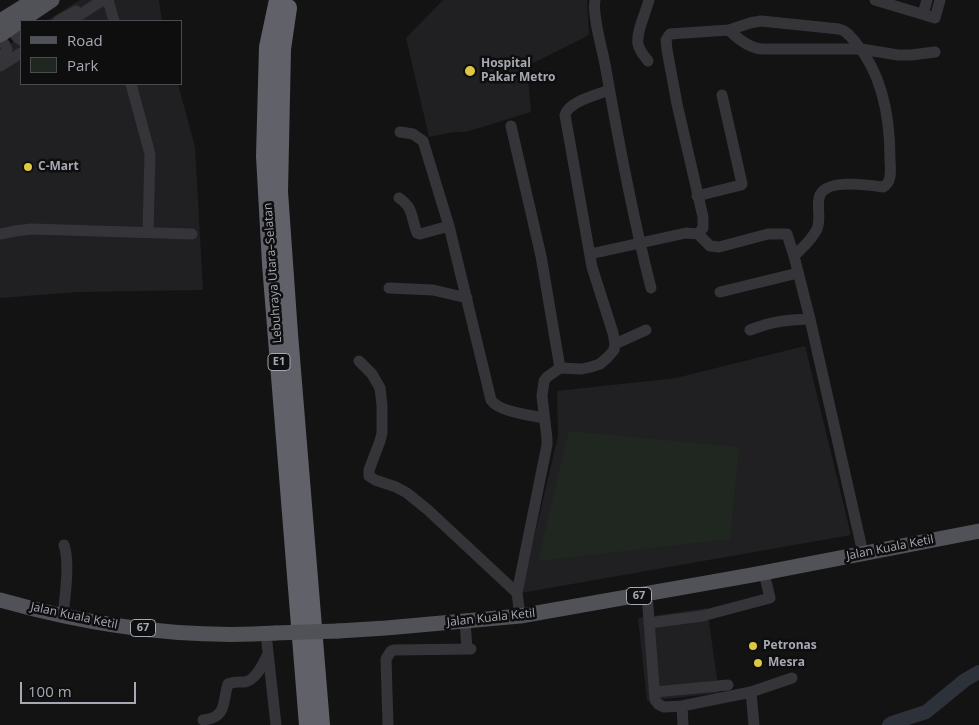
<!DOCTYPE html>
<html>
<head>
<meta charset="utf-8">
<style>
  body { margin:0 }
  #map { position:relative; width:979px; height:725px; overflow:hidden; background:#131314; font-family:"Open Sans",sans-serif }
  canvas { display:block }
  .legend { position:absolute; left:20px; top:20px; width:162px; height:65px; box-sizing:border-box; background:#0e0e0f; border:1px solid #4b4c51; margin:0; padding:6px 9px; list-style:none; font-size:15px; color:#a6a8b3 }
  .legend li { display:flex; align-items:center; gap:10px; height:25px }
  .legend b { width:25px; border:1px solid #4b4c51 }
  .scale { position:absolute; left:20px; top:682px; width:116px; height:22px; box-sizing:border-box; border:2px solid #a6a8b3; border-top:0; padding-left:6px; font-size:15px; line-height:18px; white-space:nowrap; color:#a6a8b3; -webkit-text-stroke:4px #0e0e0f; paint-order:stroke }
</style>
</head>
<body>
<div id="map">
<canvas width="979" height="725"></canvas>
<ul class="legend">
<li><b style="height:6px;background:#515158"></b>Road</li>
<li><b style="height:14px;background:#202721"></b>Park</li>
</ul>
<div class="scale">100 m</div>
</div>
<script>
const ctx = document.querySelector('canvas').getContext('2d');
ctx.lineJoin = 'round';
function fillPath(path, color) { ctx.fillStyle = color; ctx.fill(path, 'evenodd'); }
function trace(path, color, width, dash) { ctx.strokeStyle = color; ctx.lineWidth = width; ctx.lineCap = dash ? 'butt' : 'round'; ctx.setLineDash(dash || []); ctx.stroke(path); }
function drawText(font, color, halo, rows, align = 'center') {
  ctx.font = font + ' "Open Sans",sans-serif'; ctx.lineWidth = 5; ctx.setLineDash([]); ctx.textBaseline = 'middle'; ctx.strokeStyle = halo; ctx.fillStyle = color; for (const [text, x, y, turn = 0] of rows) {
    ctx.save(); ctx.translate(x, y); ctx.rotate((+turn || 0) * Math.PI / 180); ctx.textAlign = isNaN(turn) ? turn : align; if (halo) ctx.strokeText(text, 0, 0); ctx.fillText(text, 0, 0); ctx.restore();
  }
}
fillPath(new Path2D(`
  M 80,0 L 159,0 L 162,21 L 46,21 Z
  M 443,0 L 587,0 L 589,35 L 527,66 L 531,112 L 466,132 L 454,132 L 429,137 L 406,38 Z
  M 21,37 L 21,84 L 178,84 L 195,147 L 203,290 L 78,292 L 0,298 L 0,50 Z
  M 805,346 L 851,535 L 521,593 L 558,436 L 557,391 L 676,378 Z
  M 707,608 L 719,693 L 647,701 L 638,618 Z`), '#201f21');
fillPath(new Path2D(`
  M 569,431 L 739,447 L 730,539 L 538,561 Z`), '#202721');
trace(new Path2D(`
  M 889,725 L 892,723 L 926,712 L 965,680 L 979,672`), '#2d3139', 14);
trace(new Path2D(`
  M 108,0 L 114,21
  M 595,0 C 592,15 602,48 605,64 C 618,139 632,214 651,288
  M 875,0 L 935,18 L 940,0
  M 923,14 L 927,0
  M 58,21 L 76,11
  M 70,21 L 103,0
  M 10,29 L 18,38 L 21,40
  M 729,30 C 738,39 749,48 762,49 L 861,49 L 898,55 L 911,55 L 935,52
  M 0,36 L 7,49 L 6,52 L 0,56
  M 648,61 C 644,56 639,50 638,44 C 636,32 646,12 649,0
  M 0,66 L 21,53
  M 131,84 L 150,154 L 148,232
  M 511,126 L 541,256 L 560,368
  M 400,132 L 413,134 L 423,141 L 449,226 L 491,400 C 499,412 530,415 544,418
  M 697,196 L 741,185 L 742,184 L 722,95
  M 399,198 C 414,208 411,218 417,233 L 420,234 L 449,226
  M 0,234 L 15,231 L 32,229 L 192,234
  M 698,234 L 703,228 L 703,217 L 677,104 L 667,50 L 666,40 L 670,34 L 729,30 L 750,23 L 761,21 L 839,29 C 847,31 851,37 856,43 C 883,75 890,117 890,159 C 890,168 893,182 883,187 C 869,185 823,178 819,198 C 817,208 821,220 817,229 C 812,240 802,248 794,256
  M 590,254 L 686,233 L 698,234 L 710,246 L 719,247 L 768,234 L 787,234 L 794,256 L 810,319 L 863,553
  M 389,288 L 433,290 L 467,298
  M 720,292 L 798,273
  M 750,330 C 774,321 785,320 810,319
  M 615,344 L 646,330
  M 359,361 L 372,374 L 380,388 L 382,405 L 382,433 L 380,441 L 369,470 L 369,476 L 375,480 L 396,487 L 407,493 L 428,510 L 517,593
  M 647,594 L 655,700 L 658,704 L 664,707 L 682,706 L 751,692 L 792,678
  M 63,615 C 65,597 70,562 64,545
  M 520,616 L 517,593 L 547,445 L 547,439 L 542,396 L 544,381 L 547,377 L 560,368 L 582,369 L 591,367 L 600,364 L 608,357 L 614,350 L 615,344 L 613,333 L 592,267 L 565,115 C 569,101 597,95 609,90
  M 465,621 L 467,649
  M 649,623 L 702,616 L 770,598 L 764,573
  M 266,634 L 276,725
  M 655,692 L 728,685
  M 751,692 L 754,725
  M 682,706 L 683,725
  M 203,720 C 228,717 222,702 228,684 C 234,681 237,682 244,682 C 256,681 263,663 268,654
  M 388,725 L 386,659 L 391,651 L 394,650 L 471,649`), '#353439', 11);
trace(new Path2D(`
  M 0,21 L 34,0
  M 0,35 L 52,0
  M 0,600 C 88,625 183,639 275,633
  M 338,631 L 386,628 L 520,616 L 752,575 L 979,531`), '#515158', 15);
trace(new Path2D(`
  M 278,0 L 268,47 L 265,156 L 271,264 L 308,725
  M 288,8 L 282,49 L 279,192 L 289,334 L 321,725`), '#616269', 18);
trace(new Path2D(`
  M 275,633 L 338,631`), '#515158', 15);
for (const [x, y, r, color] of [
  [470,71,6,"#dec841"],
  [28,167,5,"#dec841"],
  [753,646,5,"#dec841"],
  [758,663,5,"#dec841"]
]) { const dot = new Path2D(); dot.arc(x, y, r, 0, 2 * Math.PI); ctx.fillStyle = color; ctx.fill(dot); trace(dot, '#0e0e0f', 2); }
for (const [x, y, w] of [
  [279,362,22],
  [639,596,25],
  [143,628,25]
]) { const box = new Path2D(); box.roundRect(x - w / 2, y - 8.5, w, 17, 4); ctx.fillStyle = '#0e0e0f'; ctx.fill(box); trace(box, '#a6a8b3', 1); }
drawText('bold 11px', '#a6a8b3', null, [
  ["E1",279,362],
  ["67",639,596],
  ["67",143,628]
]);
drawText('bold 12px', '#a6a8b3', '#0e0e0f', [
  ["Hospital",481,64],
  ["Pakar Metro",481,78],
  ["C-Mart",38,167],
  ["Petronas",763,646],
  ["Mesra",768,663]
], 'left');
drawText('12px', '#a6a8b3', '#0e0e0f', [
  ["Lebuhraya Utara–Selatan",273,273,-94],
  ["Jalan Kuala Ketil",890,548,-11],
  ["Jalan Kuala Ketil",74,616,12],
  ["Jalan Kuala Ketil",491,618,-6]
]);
</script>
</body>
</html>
